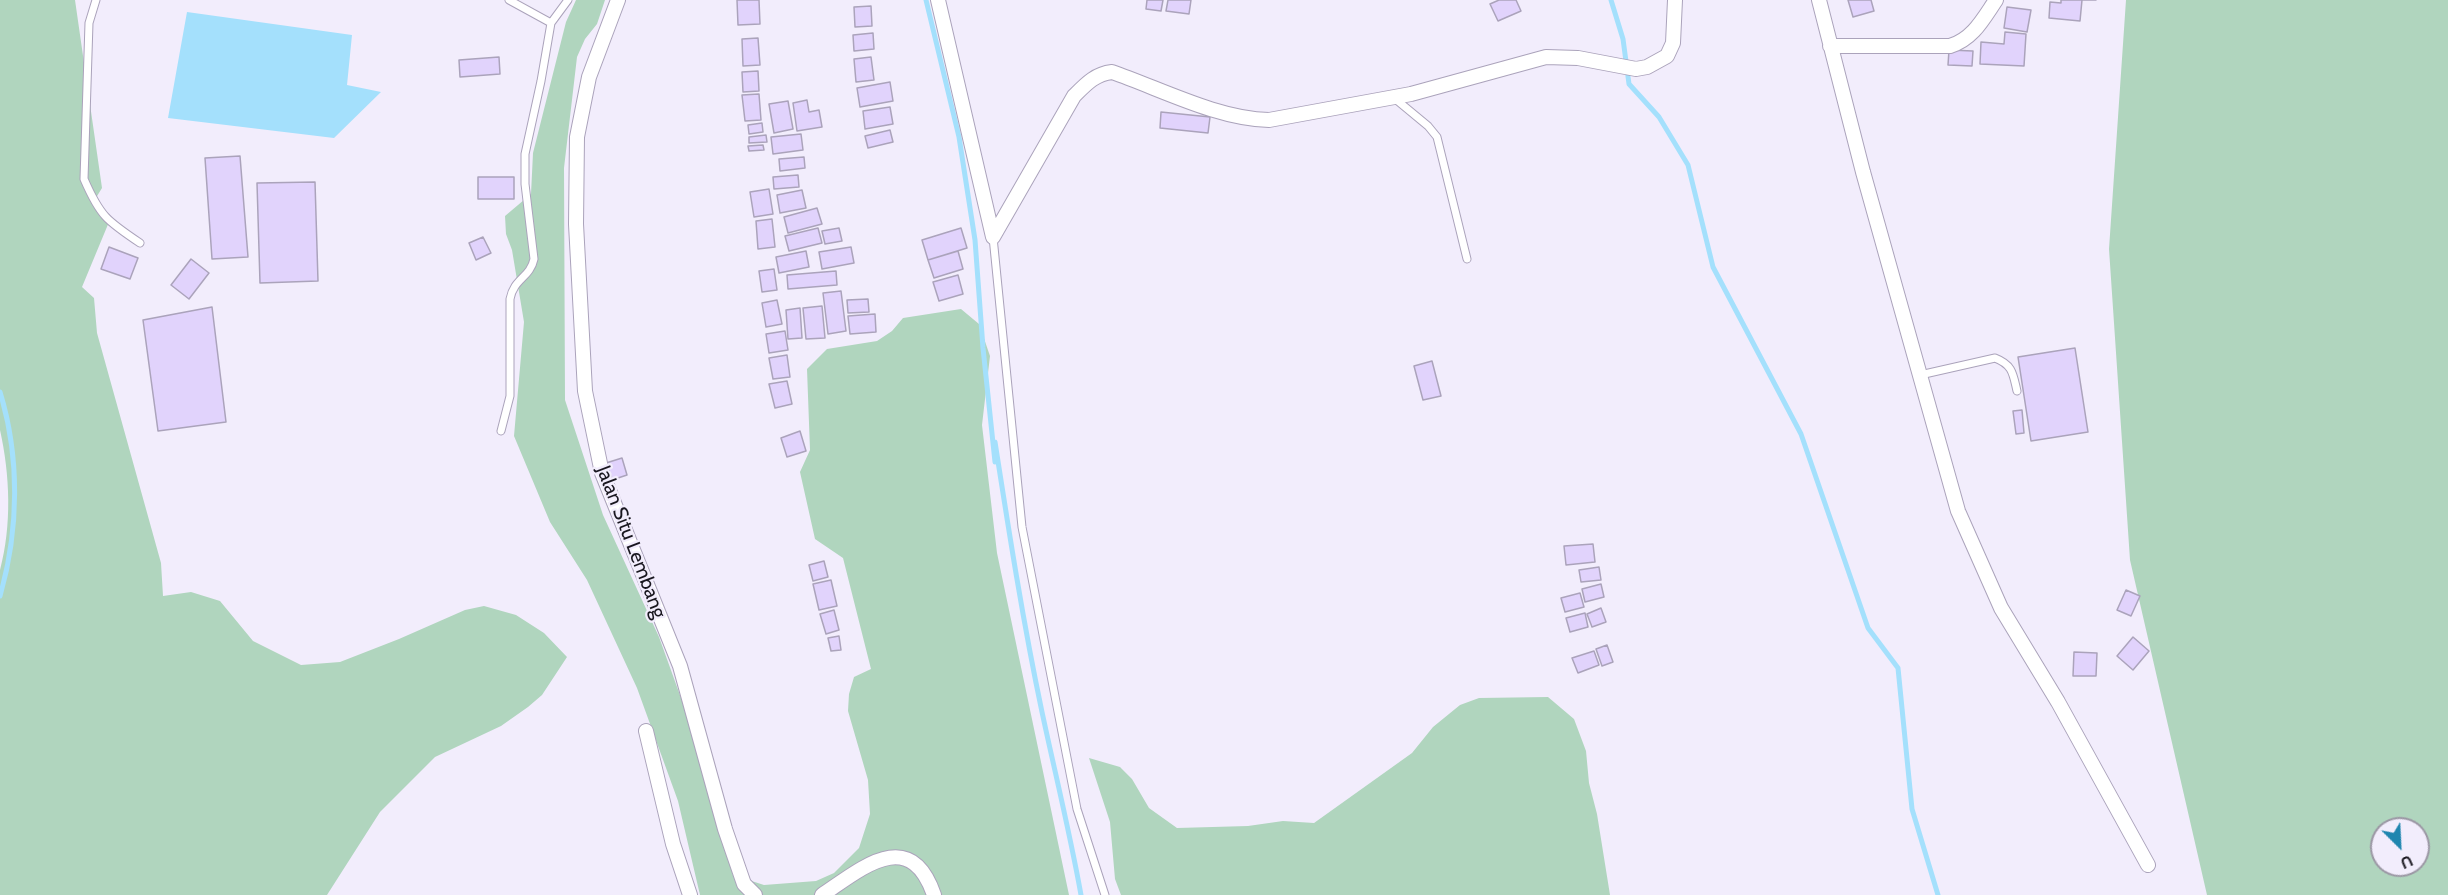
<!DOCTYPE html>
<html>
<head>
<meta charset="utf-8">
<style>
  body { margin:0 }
  #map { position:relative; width:2448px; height:895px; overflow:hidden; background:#f2edfc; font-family:Cabin,sans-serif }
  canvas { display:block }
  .north { position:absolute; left:2370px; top:817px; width:60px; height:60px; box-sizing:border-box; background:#f2edfc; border:2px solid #9b97a4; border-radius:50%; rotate:156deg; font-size:16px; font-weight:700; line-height:24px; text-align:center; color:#19171f }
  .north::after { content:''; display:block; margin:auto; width:21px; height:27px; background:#1f86af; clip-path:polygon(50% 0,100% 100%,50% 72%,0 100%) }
</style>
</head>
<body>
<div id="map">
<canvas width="2448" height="895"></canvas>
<div class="north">U</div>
</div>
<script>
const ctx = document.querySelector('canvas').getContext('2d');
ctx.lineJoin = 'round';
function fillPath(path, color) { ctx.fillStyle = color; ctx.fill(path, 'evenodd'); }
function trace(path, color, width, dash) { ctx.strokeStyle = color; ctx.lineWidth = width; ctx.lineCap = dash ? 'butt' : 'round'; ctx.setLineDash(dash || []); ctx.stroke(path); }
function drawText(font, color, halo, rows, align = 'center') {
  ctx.font = font + ' Cabin,sans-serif'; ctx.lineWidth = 4.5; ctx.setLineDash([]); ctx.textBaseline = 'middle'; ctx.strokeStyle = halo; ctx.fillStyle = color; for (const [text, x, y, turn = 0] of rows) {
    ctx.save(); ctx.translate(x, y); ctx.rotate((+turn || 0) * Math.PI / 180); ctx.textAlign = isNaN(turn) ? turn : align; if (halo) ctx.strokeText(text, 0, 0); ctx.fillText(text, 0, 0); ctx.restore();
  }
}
fillPath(new Path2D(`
  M 0,0 L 75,0 L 102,188 L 94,201 L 109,222 L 82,287 L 94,298 L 97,333 L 161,563 L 163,596 L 191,592 L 220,601 L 253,641 L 301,665 L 340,662 L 399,639 L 465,610 L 484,606 L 516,615 L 544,633 L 567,657 L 542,695 L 528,707 L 501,726 L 435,757 L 380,812 L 327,895 L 0,895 L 0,570 C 12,525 10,475 0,430 Z
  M 576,0 L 605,0 L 597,24 L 585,39 L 577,57 L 564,168 L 565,400 L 603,515 L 659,637 L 681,698 L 733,875 L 764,885 L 816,881 L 834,873 L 859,848 L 870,814 L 868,780 L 848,711 L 849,694 L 854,677 L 871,669 L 843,558 L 815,539 L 800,472 L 810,450 L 807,369 L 827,349 L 877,341 L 892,331 L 903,318 L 961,309 L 979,324 L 990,356 L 982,425 L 997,553 L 1069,895 L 700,895 L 678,801 L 637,688 L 587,580 L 550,522 L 514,436 L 524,322 L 512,250 L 506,234 L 505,216 L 531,194 L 533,153 L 566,22 Z
  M 2126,0 L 2448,0 L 2448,895 L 2207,895 L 2130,560 L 2109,249 ZM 2382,829 L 2418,829 L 2418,865 L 2382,865 Z
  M 1548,697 L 1574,719 L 1586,751 L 1589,783 L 1597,814 L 1610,895 L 1121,895 L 1115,879 L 1110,822 L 1089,758 L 1120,767 L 1132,779 L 1149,808 L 1177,828 L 1248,826 L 1283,821 L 1314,823 L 1412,753 L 1433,727 L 1460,705 L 1479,698 Z`), '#b0d5be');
fillPath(new Path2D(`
  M 187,12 L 352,35 L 347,85 L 381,92 L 334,138 L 168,118 Z`), '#a4e0fc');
trace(new Path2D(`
  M 926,0 L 959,137 L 975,240 L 983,348 L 995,462 L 995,442 C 1009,532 1023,622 1042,712 C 1055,773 1070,833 1081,895
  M 1611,0 L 1623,39 L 1629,84 L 1659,117 L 1688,165 L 1713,267 L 1801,434 L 1868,628 L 1898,668 L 1912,809 L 1938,895
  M 0,392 C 20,457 19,530 0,596`), '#a4e0fc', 5);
const building = new Path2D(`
  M 737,0 L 759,0 L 760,24 L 738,25 Z
  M 1147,0 L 1163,0 L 1161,11 L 1146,9 Z
  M 1168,0 L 1191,0 L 1189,14 L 1166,11 Z
  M 1499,0 L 1516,0 L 1521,11 L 1498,21 L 1490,4 Z
  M 1848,0 L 1871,0 L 1874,11 L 1853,17 Z
  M 2061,0 L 2096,0 L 2082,0 L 2080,21 L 2049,18 L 2050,2 L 2061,3 Z
  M 871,6 L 872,26 L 855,27 L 854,7 Z
  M 2007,7 L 2031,10 L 2027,32 L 2004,28 Z
  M 2005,32 L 2026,34 L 2024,66 L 1980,64 L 1981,42 L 2004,44 Z
  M 873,33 L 874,49 L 854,51 L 853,35 Z
  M 758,38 L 760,65 L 743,66 L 742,39 Z
  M 1949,50 L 1973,51 L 1972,66 L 1948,65 Z
  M 499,57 L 500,74 L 460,77 L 459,60 Z
  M 871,57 L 874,80 L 856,82 L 854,59 Z
  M 758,71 L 759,91 L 743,92 L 742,72 Z
  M 890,82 L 893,101 L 860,107 L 857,88 Z
  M 759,94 L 761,120 L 745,121 L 742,95 Z
  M 807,100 L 809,112 L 819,110 L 822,127 L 797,131 L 793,103 Z
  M 788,101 L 793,129 L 774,133 L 769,104 Z
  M 890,107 L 893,124 L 865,129 L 863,111 Z
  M 1161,112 L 1210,117 L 1208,133 L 1160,128 Z
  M 762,123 L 763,132 L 749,134 L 748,125 Z
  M 890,130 L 893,142 L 868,148 L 865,136 Z
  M 801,134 L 803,150 L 773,154 L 771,137 Z
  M 766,135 L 767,142 L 749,143 L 749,137 Z
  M 763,145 L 764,150 L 749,151 L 748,146 Z
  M 240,156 L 248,257 L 212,259 L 205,158 Z
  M 804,157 L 805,168 L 780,171 L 779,159 Z
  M 798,175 L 799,187 L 774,189 L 773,177 Z
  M 478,177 L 514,177 L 514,199 L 478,199 Z
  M 315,182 L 318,281 L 260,283 L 257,183 Z
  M 769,189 L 773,214 L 754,217 L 750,192 Z
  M 802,190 L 806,208 L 780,213 L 777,195 Z
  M 817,208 L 822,224 L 788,233 L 784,217 Z
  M 772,219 L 775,247 L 758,249 L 756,221 Z
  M 818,228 L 822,243 L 789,251 L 785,236 Z
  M 839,228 L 842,241 L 825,244 L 822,231 Z
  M 961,228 L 967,248 L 928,260 L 922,240 Z
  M 483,237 L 491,253 L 476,260 L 469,243 Z
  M 109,247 L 138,258 L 130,279 L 101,269 Z
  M 851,247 L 854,263 L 822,269 L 819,252 Z
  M 806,251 L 809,267 L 779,273 L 776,257 Z
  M 958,251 L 963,269 L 934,278 L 928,260 Z
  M 191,259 L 209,273 L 189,299 L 171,285 Z
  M 774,269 L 777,290 L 762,292 L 759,271 Z
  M 836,271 L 837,285 L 788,289 L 787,275 Z
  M 958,275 L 963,294 L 939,301 L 933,282 Z
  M 841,291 L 846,331 L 828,334 L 823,293 Z
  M 868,299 L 869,312 L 848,313 L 847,300 Z
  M 777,300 L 782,324 L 766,327 L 762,303 Z
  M 822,306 L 825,338 L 806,339 L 803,308 Z
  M 212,307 L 226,422 L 158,431 L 143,320 Z
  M 800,308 L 802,338 L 788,339 L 786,310 Z
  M 875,314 L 876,332 L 850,334 L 848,316 Z
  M 785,331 L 788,350 L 769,353 L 766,334 Z
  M 2075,348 L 2088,432 L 2031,441 L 2018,357 Z
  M 787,355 L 790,377 L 773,379 L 769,358 Z
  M 1432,361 L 1441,396 L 1423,400 L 1414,366 Z
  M 787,381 L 792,404 L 775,408 L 769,384 Z
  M 2022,410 L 2024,433 L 2016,434 L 2013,411 Z
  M 800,431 L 806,451 L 787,457 L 781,438 Z
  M 622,458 L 627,475 L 612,480 L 606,463 Z
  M 1593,544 L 1595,562 L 1566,565 L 1564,546 Z
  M 824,561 L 828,577 L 813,581 L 809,565 Z
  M 1599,567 L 1601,580 L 1581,582 L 1579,570 Z
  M 831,580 L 837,606 L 819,610 L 813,584 Z
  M 1601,584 L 1604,597 L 1585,602 L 1582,589 Z
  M 2126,590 L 2140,596 L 2131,616 L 2117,610 Z
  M 1580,593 L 1584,607 L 1565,612 L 1561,598 Z
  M 1601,608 L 1606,622 L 1592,627 L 1587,614 Z
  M 834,610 L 839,630 L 826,634 L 820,614 Z
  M 1585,613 L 1588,627 L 1570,632 L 1566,618 Z
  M 839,636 L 841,650 L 831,651 L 828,638 Z
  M 2133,637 L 2149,651 L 2133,670 L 2117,656 Z
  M 1607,645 L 1613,662 L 1602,666 L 1596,649 Z
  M 1594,651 L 1599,665 L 1578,673 L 1572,658 Z
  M 2074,652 L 2097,653 L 2096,676 L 2073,676 Z`);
fillPath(building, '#e1d3fc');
trace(building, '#aba3bb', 1.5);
const lane = new Path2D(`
  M 96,0 L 89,23 L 84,179 C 100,216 107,221 140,243
  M 509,0 L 551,23 L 568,0
  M 1393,97 L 1428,126 L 1437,137 L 1467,259
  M 993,237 L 1022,527 L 1077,809 L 1105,895
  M 1920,375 L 1995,358 C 2013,365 2013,374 2017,391
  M 501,431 L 510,396 L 510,299 C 514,278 530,278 534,259 L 525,184 L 525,154 L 541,81 L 551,23`);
const street = new Path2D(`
  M 618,0 L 589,77 L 577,137 L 576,224 L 585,391 L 602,473 L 680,666 L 725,829 L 744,884 L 755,895
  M 938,0 L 993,237
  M 1819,0 L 1863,172 L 1958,511 L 2001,608 L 2058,702 L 2148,865
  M 1830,46 L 1950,46 C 1973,39 1983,19 1996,0
  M 993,237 L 1074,96 C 1086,84 1095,74 1112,72 C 1161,89 1218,119 1269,120 L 1411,94 L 1546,57 L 1578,58 L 1636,69 L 1647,67 L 1667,56 L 1673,43 L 1675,0
  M 646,731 L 673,844 L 690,895
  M 822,895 C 861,869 910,825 934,895`);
trace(lane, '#aba3bb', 9);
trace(street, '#aba3bb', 16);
trace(lane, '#fff', 7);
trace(street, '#fff', 14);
drawText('20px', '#19171f', '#f2edfc', [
  ["Jalan Situ Lembang",631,542,69]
]);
</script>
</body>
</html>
